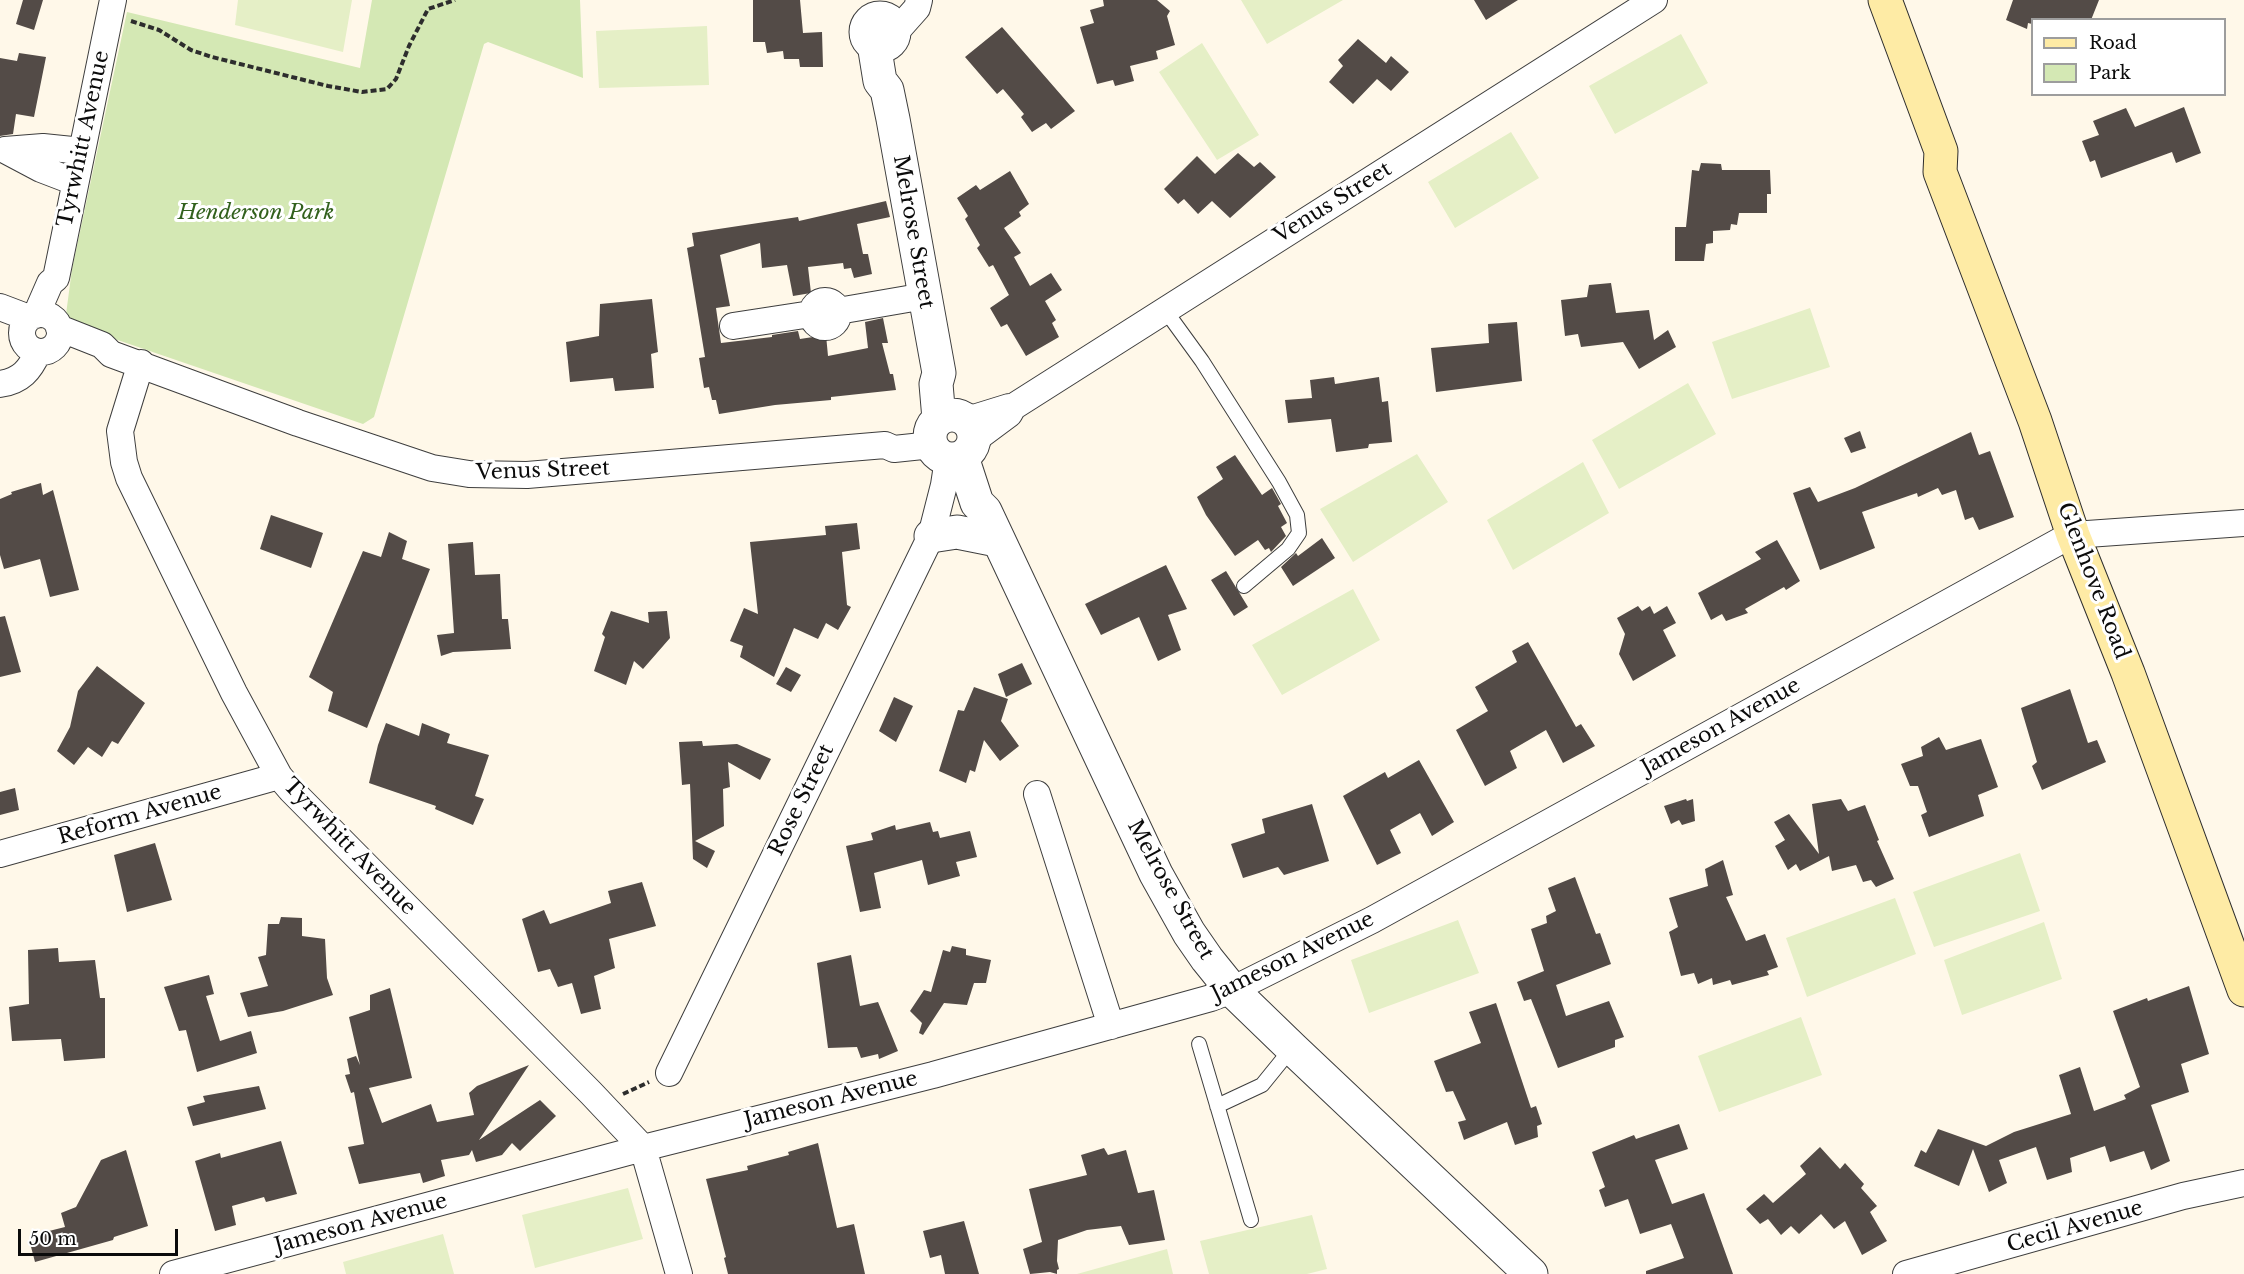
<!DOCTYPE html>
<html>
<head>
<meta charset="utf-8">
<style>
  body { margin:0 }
  #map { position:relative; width:2244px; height:1274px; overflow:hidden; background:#fff8e9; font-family:"Libre Baskerville",serif }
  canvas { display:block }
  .legend { position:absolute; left:2031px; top:18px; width:195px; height:78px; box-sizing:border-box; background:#fff; border:2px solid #9d9d9d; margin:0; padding:8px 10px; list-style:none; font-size:18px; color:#0b0b0b }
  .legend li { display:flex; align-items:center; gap:12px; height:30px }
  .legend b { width:30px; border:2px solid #9d9d9d }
  .scale { position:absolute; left:18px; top:1229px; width:160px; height:27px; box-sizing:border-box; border:3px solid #0b0b0b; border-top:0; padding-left:8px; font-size:18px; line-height:21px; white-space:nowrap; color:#0b0b0b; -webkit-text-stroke:4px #fff; paint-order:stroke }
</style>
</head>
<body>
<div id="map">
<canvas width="2244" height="1274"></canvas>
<ul class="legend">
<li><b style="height:8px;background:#feeba5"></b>Road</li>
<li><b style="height:16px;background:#d4e8b4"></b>Park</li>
</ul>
<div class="scale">50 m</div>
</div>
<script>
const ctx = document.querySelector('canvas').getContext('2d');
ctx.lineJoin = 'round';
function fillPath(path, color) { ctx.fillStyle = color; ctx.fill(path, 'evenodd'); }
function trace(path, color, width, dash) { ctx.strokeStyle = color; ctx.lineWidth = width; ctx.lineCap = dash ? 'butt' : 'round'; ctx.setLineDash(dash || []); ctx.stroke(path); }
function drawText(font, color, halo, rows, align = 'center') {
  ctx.font = font + ' "Libre Baskerville",serif'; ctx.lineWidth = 6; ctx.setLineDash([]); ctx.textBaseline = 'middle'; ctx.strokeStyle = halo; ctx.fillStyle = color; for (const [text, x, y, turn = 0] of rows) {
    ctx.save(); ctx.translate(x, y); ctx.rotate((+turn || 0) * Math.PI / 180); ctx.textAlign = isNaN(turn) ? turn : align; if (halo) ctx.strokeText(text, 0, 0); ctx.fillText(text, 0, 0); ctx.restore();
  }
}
fillPath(new Path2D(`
  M 372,0 L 580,0 L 583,78 L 488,42 L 484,44 L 374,417 L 363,424 L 65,322 L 72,269 L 127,12 L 360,68 Z`), '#d4e8b4');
fillPath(new Path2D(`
  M 238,0 L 352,0 L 343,52 L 235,25 Z
  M 1241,0 L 1343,0 L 1267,44 Z
  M 707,26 L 709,85 L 599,88 L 596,31 Z
  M 1681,34 L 1708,83 L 1615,134 L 1589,86 Z
  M 1202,43 L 1259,135 L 1217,160 L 1159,72 Z
  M 1511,132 L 1539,178 L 1455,228 L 1428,182 Z
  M 1810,308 L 1830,367 L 1732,399 L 1712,342 Z
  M 1688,383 L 1716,434 L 1619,489 L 1592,440 Z
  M 1417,454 L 1448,502 L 1353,562 L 1320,509 Z
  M 1583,462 L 1609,513 L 1513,570 L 1487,520 Z
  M 1353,589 L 1380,640 L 1282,695 L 1252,645 Z
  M 2020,853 L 2040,911 L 1934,947 L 1913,892 Z
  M 1895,898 L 1916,954 L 1807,997 L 1786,938 Z
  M 1458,920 L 1479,973 L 1369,1013 L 1351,960 Z
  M 2044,922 L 2062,979 L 1962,1015 L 1944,960 Z
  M 1801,1017 L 1822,1075 L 1719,1112 L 1698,1056 Z
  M 628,1188 L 643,1239 L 535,1268 L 522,1215 Z
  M 1312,1215 L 1327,1269 L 1307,1274 L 1209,1274 L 1200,1241 Z
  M 443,1234 L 454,1274 L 346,1274 L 343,1262 Z
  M 1167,1249 L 1173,1274 L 1077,1274 Z`), '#e5efc6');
fillPath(new Path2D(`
  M 23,0 L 43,0 L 34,30 L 16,24 Z
  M 753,0 L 800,0 L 803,33 L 822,32 L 823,67 L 800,67 L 799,59 L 784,59 L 783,51 L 767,53 L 765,42 L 753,42 Z
  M 1103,0 L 1157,0 L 1170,11 L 1167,16 L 1175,45 L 1156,51 L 1158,59 L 1130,66 L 1134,81 L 1115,86 L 1113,80 L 1097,84 L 1080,27 L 1094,23 L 1090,10 L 1104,6 Z
  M 1474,0 L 1518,0 L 1486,20 Z
  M 2013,0 L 2099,0 L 2091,20 L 2032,20 L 2032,24 L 2028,23 L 2027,29 L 2006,20 Z
  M 1002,27 L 1075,111 L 1051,129 L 1046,123 L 1032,132 L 1021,117 L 1024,114 L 1003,89 L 997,94 L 965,57 Z
  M 1358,39 L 1386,63 L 1391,56 L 1409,72 L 1391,91 L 1377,79 L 1353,104 L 1329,82 L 1343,66 L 1338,60 Z
  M 19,53 L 46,57 L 34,117 L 16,114 L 13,134 L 0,136 L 0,58 L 17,61 Z
  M 2184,107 L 2201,153 L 2176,163 L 2172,152 L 2101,178 L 2095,160 L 2090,162 L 2082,141 L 2099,135 L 2093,121 L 2126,108 L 2135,127 Z
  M 1238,153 L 1254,167 L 1260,162 L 1276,177 L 1230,218 L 1212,201 L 1198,214 L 1184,199 L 1178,204 L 1164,189 L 1197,156 L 1215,174 Z
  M 1701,163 L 1721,164 L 1722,170 L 1770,170 L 1771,194 L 1767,194 L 1767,213 L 1739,213 L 1737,225 L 1731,224 L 1730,230 L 1713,231 L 1713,243 L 1706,244 L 1704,261 L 1675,261 L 1675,227 L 1686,227 L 1692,170 L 1699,171 Z
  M 1010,171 L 1029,204 L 1019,212 L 1021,216 L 1004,228 L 1021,253 L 1014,257 L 1030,286 L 1051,273 L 1062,290 L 1045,301 L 1056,320 L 1052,323 L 1059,337 L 1026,356 L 1007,324 L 1001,327 L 990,308 L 1009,295 L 993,265 L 989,267 L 977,248 L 980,245 L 965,219 L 968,216 L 957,198 L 976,185 L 980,190 Z
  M 886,201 L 890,217 L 857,224 L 863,254 L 868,254 L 872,274 L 854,278 L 851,268 L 844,269 L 843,263 L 808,267 L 811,293 L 793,296 L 787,265 L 762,268 L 760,243 L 720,255 L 730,306 L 716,308 L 721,343 L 772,337 L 772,335 L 798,331 L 800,339 L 826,335 L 828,356 L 868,348 L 865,322 L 883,318 L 888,343 L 882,343 L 890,374 L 893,374 L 896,390 L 831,397 L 831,400 L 775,405 L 719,414 L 716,400 L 712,400 L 709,387 L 704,388 L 699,358 L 705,357 L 687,248 L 694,246 L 692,233 L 798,217 L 799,221 Z
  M 1611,283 L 1616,313 L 1649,310 L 1654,340 L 1668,330 L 1676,347 L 1639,369 L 1623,342 L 1581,347 L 1578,334 L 1565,336 L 1561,300 L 1587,297 L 1589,285 Z
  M 652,299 L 658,352 L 651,354 L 654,388 L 615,391 L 613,378 L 570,382 L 566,342 L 599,336 L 600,304 Z
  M 1517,322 L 1522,381 L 1436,392 L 1431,348 L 1489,343 L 1488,324 Z
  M 1334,377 L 1335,384 L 1379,377 L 1382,402 L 1388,401 L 1392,442 L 1369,444 L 1368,448 L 1336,452 L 1331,419 L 1288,423 L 1285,400 L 1312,398 L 1310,380 Z
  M 1860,431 L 1866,448 L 1851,453 L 1844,438 Z
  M 1971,432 L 1979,455 L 1990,451 L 2014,517 L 1979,530 L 1973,517 L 1965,520 L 1956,490 L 1942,495 L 1938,488 L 1918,497 L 1917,493 L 1862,512 L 1875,548 L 1820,570 L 1793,493 L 1810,487 L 1818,502 L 1855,488 Z
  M 1235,455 L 1262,495 L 1272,488 L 1281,504 L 1278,506 L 1287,523 L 1281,527 L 1286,536 L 1271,552 L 1269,548 L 1265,550 L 1258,540 L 1235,556 L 1206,515 L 1197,497 L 1223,479 L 1216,467 Z
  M 41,483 L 43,495 L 53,490 L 79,590 L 50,597 L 40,559 L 4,569 L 0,555 L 0,499 L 12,494 L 11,492 Z
  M 271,515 L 323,533 L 311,568 L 260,549 Z
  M 857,523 L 860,549 L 842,552 L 847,605 L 851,607 L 838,630 L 826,623 L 818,639 L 794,628 L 774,677 L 740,657 L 743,646 L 730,641 L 744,608 L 758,614 L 750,542 L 826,535 L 825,526 Z
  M 389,532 L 407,541 L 402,559 L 430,569 L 367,728 L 328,711 L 333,692 L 309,677 L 363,551 L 381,557 Z
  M 1322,538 L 1335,558 L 1293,586 L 1281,567 L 1296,553 L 1298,556 Z
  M 1777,540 L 1800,581 L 1786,590 L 1784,587 L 1745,609 L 1748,613 L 1726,621 L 1722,614 L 1711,620 L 1698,593 L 1761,559 L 1755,552 Z
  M 473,542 L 475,575 L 500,574 L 502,619 L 508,619 L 511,649 L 453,652 L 441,656 L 437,635 L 454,633 L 448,544 Z
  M 1166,565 L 1187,609 L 1168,615 L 1181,650 L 1158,661 L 1139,617 L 1101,635 L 1085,604 Z
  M 1226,571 L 1248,607 L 1234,616 L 1211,580 Z
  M 1638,606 L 1642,611 L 1650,606 L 1654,614 L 1667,606 L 1676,623 L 1663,630 L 1676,656 L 1633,681 L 1619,654 L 1625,634 L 1617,618 Z
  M 611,611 L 649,623 L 648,612 L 667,611 L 670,638 L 643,669 L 634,661 L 626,685 L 594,671 L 605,637 L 602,634 Z
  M 5,616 L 21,672 L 0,677 L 0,617 Z
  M 1528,642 L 1576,727 L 1581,724 L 1595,746 L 1563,763 L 1546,730 L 1510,751 L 1517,768 L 1485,786 L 1456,730 L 1488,711 L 1475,687 L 1517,662 L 1512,651 Z
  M 1022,663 L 1032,684 L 1006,697 L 998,674 Z
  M 97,666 L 145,703 L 118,744 L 112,741 L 102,757 L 88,747 L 74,765 L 57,751 L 70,727 L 78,691 Z
  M 786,667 L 801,675 L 791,692 L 776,684 Z
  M 974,687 L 1008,699 L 1001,721 L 1019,746 L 1000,761 L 984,740 L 975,772 L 970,770 L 966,783 L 939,771 L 958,710 L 964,711 Z
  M 2070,689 L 2088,743 L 2097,740 L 2106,762 L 2042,790 L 2032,766 L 2037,762 L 2021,708 Z
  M 894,697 L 913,706 L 896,742 L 879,731 Z
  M 386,723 L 419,736 L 422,723 L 450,734 L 447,743 L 489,755 L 475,796 L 484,799 L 473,825 L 435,809 L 436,806 L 369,783 L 378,745 Z
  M 1939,737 L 1946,750 L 1981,739 L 1998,787 L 1978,795 L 1984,816 L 1929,837 L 1921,815 L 1927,812 L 1918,786 L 1910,786 L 1901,764 L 1923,756 L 1921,747 Z
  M 702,741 L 703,746 L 737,744 L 771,759 L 760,780 L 728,762 L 730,787 L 723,789 L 724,826 L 695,841 L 715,851 L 707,868 L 693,859 L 690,784 L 682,785 L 679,742 Z
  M 1419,760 L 1454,822 L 1432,836 L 1420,813 L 1390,830 L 1401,853 L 1377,865 L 1343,796 L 1385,772 L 1388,778 Z
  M 15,788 L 19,810 L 0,815 L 0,792 Z
  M 1686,799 L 1687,801 L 1693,799 L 1695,821 L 1682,825 L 1679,820 L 1671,824 L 1664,806 Z
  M 1841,799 L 1848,811 L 1865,805 L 1879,840 L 1877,841 L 1894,879 L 1876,887 L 1871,880 L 1863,882 L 1856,865 L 1832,871 L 1829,856 L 1800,871 L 1796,864 L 1788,870 L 1775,846 L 1785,840 L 1774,822 L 1789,814 L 1819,854 L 1812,804 Z
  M 1312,804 L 1329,861 L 1284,875 L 1278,867 L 1243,878 L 1231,844 L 1265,833 L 1262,819 Z
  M 930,822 L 933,832 L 938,831 L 940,838 L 970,831 L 977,857 L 956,862 L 960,876 L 928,885 L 922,860 L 874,873 L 881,908 L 860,912 L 846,846 L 873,840 L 871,833 L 895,825 L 896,830 Z
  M 155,843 L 172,900 L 127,912 L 114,855 Z
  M 1723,860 L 1733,895 L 1726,897 L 1746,941 L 1765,934 L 1778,967 L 1767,971 L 1769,975 L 1732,985 L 1730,980 L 1713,985 L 1712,978 L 1698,984 L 1694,973 L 1681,976 L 1669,932 L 1678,927 L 1669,898 L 1708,886 L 1705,869 Z
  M 1575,877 L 1596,934 L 1600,933 L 1611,964 L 1556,985 L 1566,1016 L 1609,1001 L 1624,1037 L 1615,1040 L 1615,1047 L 1558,1068 L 1531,999 L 1524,1001 L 1517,982 L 1544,971 L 1531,929 L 1547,923 L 1546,916 L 1556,911 L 1548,888 Z
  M 642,882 L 656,926 L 609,939 L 615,968 L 594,976 L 601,1009 L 581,1014 L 572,983 L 558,987 L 550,969 L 538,972 L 522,919 L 544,910 L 550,924 L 611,903 L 608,891 Z
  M 281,917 L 302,918 L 302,936 L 325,939 L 327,978 L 333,995 L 283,1011 L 248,1017 L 240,993 L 268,986 L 258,957 L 266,955 L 268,924 L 279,924 Z
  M 952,946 L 966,949 L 966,955 L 991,960 L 986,983 L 974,983 L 967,1005 L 944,1003 L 923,1035 L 919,1033 L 922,1023 L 910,1011 L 924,990 L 931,992 L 943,950 L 950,952 Z
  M 58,948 L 59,962 L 95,960 L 100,998 L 105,998 L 105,1058 L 64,1061 L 61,1039 L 12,1041 L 9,1007 L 29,1004 L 28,950 Z
  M 851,955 L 860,1006 L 878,1002 L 898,1051 L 879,1059 L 878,1054 L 861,1058 L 857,1047 L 828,1048 L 817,963 Z
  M 209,975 L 214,994 L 206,996 L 220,1041 L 251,1031 L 257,1053 L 197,1072 L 186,1030 L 179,1031 L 164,987 Z
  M 2189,986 L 2209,1054 L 2181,1064 L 2189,1092 L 2151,1105 L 2170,1161 L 2151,1170 L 2144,1151 L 2110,1162 L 2105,1146 L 2070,1158 L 2072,1172 L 2047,1180 L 2036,1147 L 1999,1160 L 2007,1183 L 1989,1192 L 1973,1149 L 1959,1186 L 1914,1166 L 1921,1150 L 1926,1153 L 1938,1129 L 1986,1146 L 2014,1132 L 2071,1114 L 2059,1075 L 2080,1067 L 2094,1111 L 2126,1099 L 2124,1095 L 2140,1087 L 2113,1011 L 2147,998 L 2148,1001 Z
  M 390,988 L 412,1078 L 369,1088 L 382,1123 L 431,1104 L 437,1122 L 474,1115 L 469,1093 L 477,1086 L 529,1065 L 479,1140 L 540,1100 L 556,1116 L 520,1151 L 512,1143 L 502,1155 L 476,1162 L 472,1150 L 469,1155 L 441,1160 L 445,1176 L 423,1183 L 420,1173 L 359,1184 L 348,1147 L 364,1144 L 354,1092 L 351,1093 L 345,1075 L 350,1074 L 347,1059 L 356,1056 L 360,1065 L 349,1017 L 370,1010 L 370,995 Z
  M 1496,1003 L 1531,1108 L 1536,1106 L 1542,1124 L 1537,1126 L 1538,1137 L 1515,1145 L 1507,1122 L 1464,1140 L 1458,1122 L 1466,1120 L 1453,1091 L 1446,1092 L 1434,1061 L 1481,1043 L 1469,1012 Z
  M 259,1086 L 266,1109 L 193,1126 L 187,1107 L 205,1102 L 203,1096 Z
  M 1679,1124 L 1688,1149 L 1655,1160 L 1672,1204 L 1704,1193 L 1733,1274 L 1646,1274 L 1646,1271 L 1684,1258 L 1671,1224 L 1640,1234 L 1628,1199 L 1605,1207 L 1599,1190 L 1605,1187 L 1592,1152 L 1634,1135 L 1636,1139 Z
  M 281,1141 L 297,1194 L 266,1202 L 264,1197 L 232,1206 L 236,1225 L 215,1231 L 195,1161 L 220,1153 L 221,1158 Z
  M 818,1143 L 837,1228 L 854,1224 L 865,1274 L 728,1274 L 724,1258 L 726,1257 L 706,1179 L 748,1170 L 747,1166 L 789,1155 L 788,1152 Z
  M 1820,1147 L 1840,1169 L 1845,1163 L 1864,1184 L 1861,1188 L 1877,1206 L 1870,1212 L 1887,1241 L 1862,1255 L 1845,1221 L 1834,1229 L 1821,1214 L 1799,1234 L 1791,1226 L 1781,1235 L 1768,1219 L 1760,1224 L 1746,1209 L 1764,1194 L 1773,1203 L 1806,1174 L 1800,1166 Z
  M 1104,1148 L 1108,1155 L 1126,1150 L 1138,1193 L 1154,1190 L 1165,1240 L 1129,1245 L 1121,1226 L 1087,1230 L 1058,1240 L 1057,1261 L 1059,1269 L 1057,1270 L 1057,1274 L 1050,1272 L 1030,1274 L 1023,1249 L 1042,1242 L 1029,1189 L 1087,1175 L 1081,1155 Z
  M 126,1150 L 148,1226 L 114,1237 L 113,1240 L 35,1262 L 30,1243 L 42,1239 L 41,1233 L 65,1227 L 61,1213 L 76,1207 L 101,1160 Z
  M 964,1221 L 979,1274 L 945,1274 L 941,1255 L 930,1258 L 923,1231 Z`), '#534b47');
const service = new Path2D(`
  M 1165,310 L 1202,361 L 1279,482 L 1297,515 L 1299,533 L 1288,549 L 1244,586
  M 1199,1044 L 1251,1220
  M 1217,1106 L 1262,1085 L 1292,1048`);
const minor = new Path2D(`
  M 893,35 L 917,8 L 919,0
  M 75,182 L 41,169 L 5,150 L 43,147 L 82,151
  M812 314a13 13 0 1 1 26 0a13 13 0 1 1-26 0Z
  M 0,307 L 29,318
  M 838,311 L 925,296
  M22 333a19 19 0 1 1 38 0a19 19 0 1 1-38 0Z
  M 36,315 L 50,283 L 56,278 L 113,0
  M 733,326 L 811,314
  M 59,328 L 102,345 L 111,354 L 298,423 L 432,468 L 469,474 L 527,475 L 885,445 L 894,449 L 932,445
  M 141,363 L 120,431 L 124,462 L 129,478 L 234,693 L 279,776 L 291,790 L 591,1093 L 643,1148 L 679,1274
  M 0,384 C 21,381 30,370 38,352
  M 967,420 L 1009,407
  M 974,440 L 1009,414 L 1013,407 L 1654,0
  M 1037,794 L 1111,1026
  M 0,854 L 279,776
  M 669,1073 L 931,536 L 944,485 L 948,459
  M 173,1274 L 643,1148 L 933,1075 L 1211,998 L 1232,990 L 1372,920 L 2060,541 L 2073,535 L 2244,523
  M 1906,1274 L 2183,1196 L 2244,1183`);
const tertiary = new Path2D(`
  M866 32a14 14 0 1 1 28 0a14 14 0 1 1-28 0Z
  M 874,44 L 880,81 L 887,90 L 893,119 L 939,373 L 936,384 L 939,419
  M930 437a22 22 0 1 1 44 0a22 22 0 1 1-44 0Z
  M 962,457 L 977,503 L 985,511 L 1156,874 L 1189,933 L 1207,959 L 1232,990 L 1292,1048 L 1531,1274
  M 931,536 L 957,532 L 997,540`);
const secondary = new Path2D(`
  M 1885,0 L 1941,151 L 1940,172 L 2035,421 L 2073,535 L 2128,673 L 2244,990`);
trace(service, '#3e3e3e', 16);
trace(minor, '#3e3e3e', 28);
trace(tertiary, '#3e3e3e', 35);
trace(secondary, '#2d2d2d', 35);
trace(new Path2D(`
  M 131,21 L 159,30 L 191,50 L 212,57 L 328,86 L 362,92 L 387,89 L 396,79 L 409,46 L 428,9 L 455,0
  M 623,1094 L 649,1082`), '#2d2d2d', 4, [6, 3]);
trace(service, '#fff', 14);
trace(minor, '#fff', 26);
trace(tertiary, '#fff', 33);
trace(secondary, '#feeba5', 33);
drawText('21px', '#0b0b0b', '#fff', [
  ["Tyrwhitt Avenue",84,139,-78],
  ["Venus Street",1333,203,-32],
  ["Melrose Street",913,232,80],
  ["Venus Street",543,471,-2],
  ["Glenhove Road",2093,581,69],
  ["Jameson Avenue",1721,727,-29],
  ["Rose Street",802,800,-64],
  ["Reform Avenue",140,815,-16],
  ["Tyrwhitt Avenue",349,847,46],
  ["Melrose Street",1170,890,61],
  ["Jameson Avenue",1293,957,-26],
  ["Jameson Avenue",831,1100,-14],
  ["Jameson Avenue",361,1224,-15],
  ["Cecil Avenue",2075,1227,-16]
]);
drawText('italic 21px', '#32611d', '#fff', [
  ["Henderson Park",256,213]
]);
</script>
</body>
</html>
